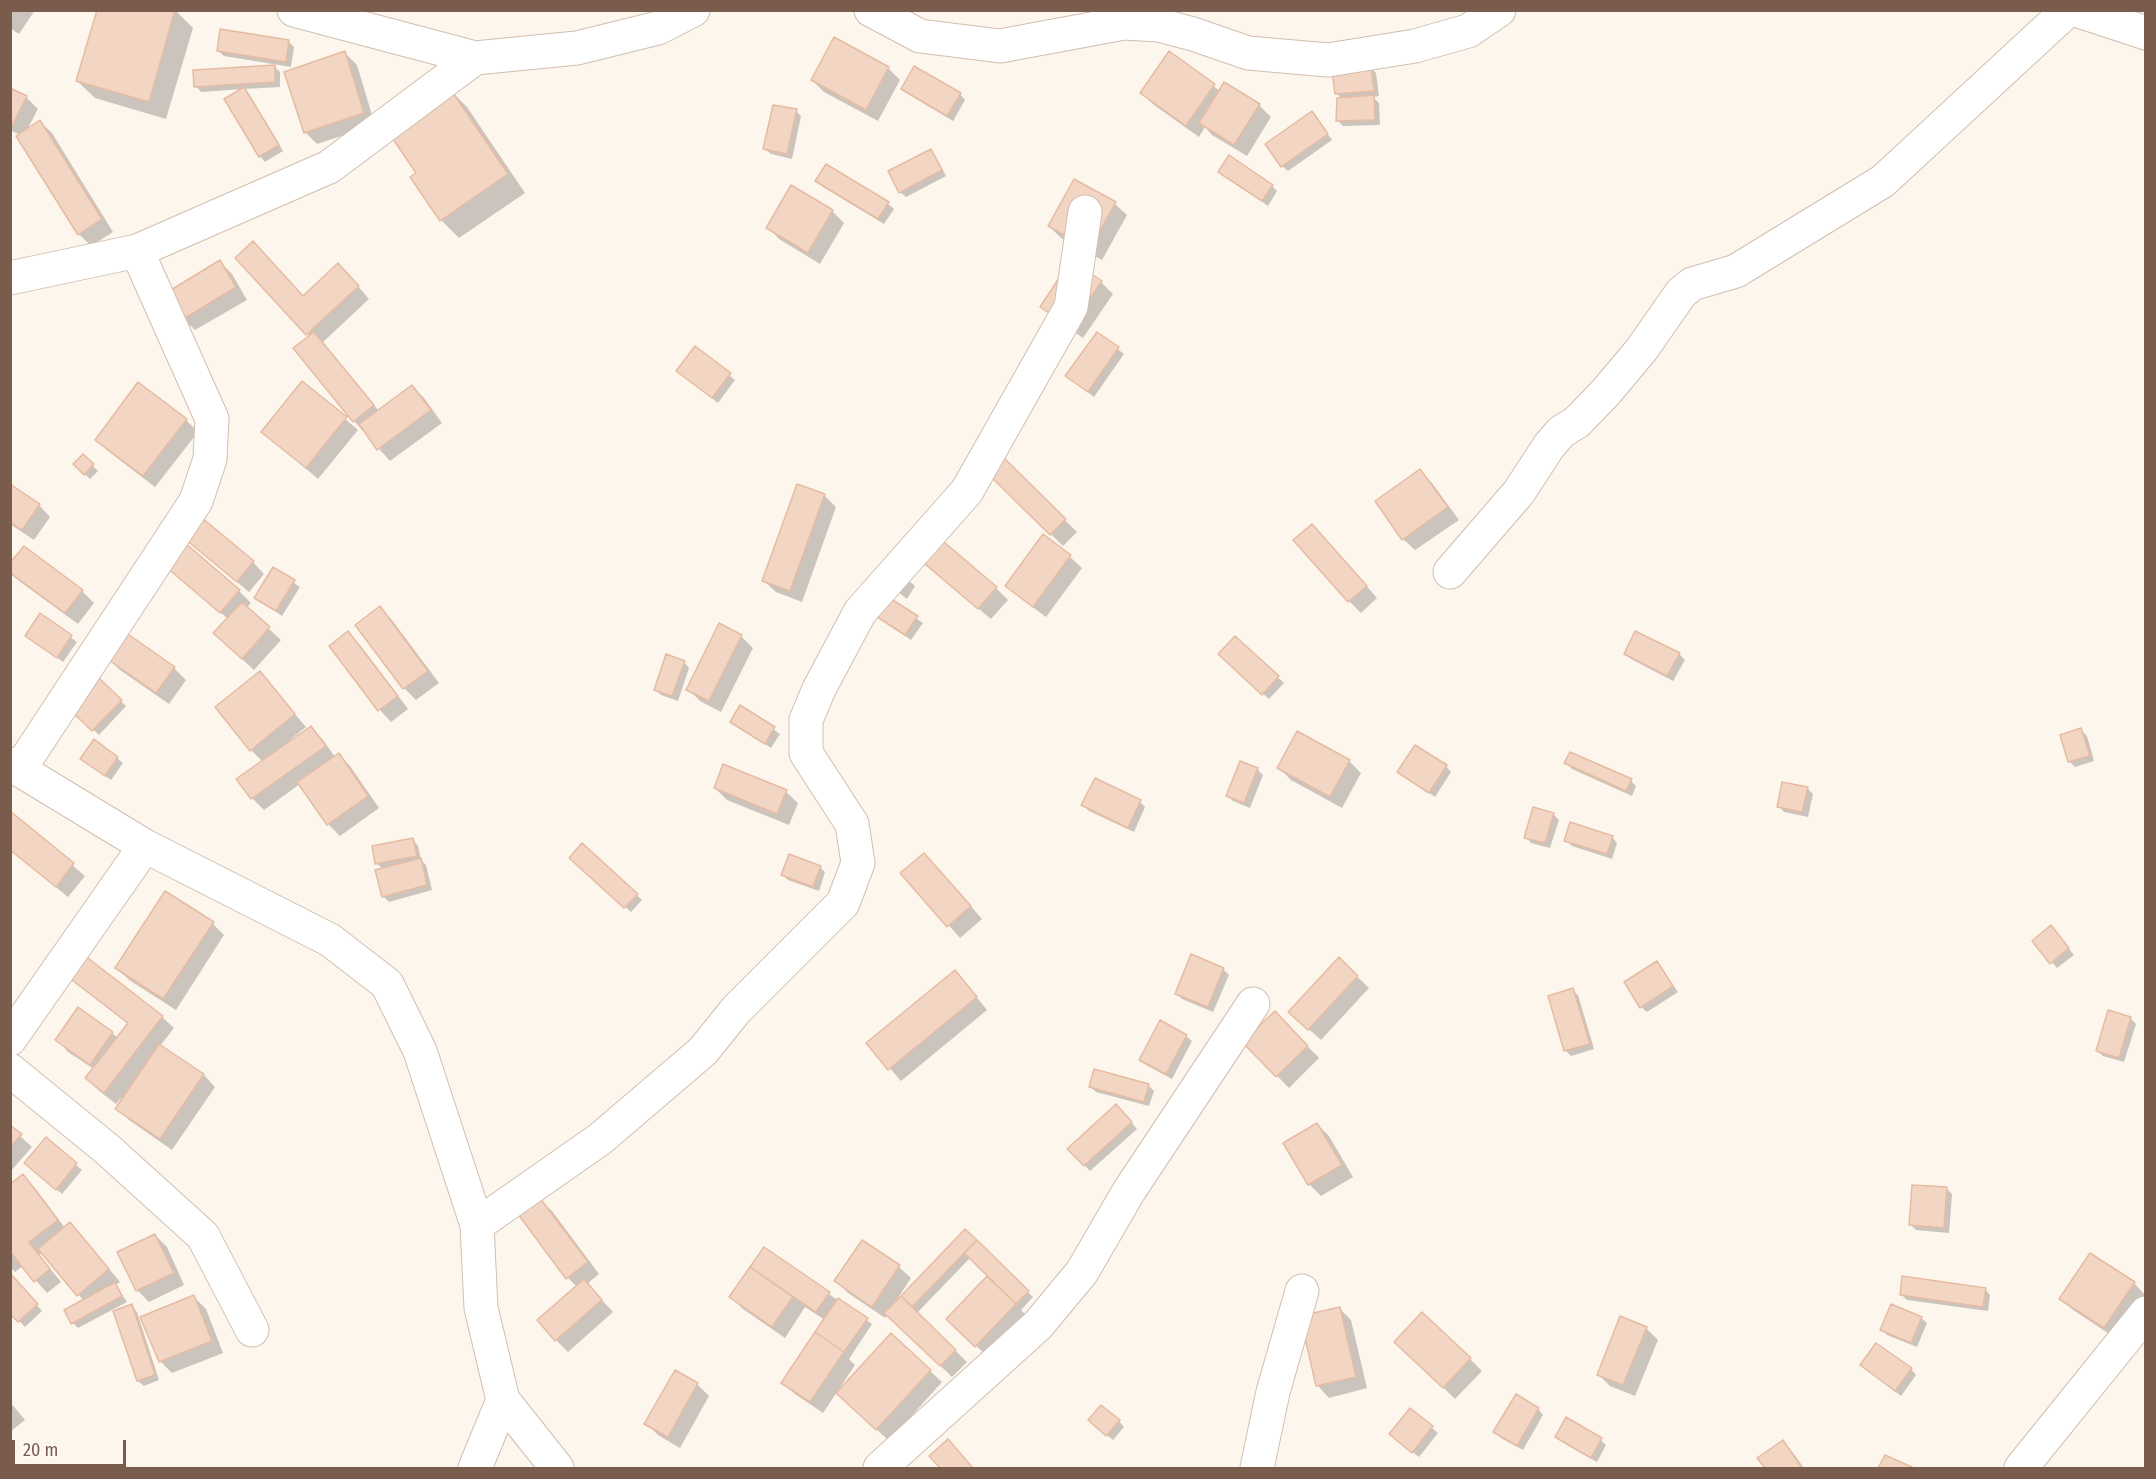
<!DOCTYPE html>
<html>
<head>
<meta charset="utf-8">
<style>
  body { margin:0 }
  #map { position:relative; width:2156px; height:1479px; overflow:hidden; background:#fdf6ec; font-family:"Fira Sans Condensed",sans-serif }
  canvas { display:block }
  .frame { position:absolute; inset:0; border:12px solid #7a5c4d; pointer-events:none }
  .scale { position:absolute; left:12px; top:1440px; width:114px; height:27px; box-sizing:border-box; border:3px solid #7a5c4d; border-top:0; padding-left:8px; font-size:18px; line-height:21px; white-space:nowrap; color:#7a5c4d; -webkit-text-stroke:4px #fffaf3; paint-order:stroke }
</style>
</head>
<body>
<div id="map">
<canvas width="2156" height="1479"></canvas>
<div class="frame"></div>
<div class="scale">20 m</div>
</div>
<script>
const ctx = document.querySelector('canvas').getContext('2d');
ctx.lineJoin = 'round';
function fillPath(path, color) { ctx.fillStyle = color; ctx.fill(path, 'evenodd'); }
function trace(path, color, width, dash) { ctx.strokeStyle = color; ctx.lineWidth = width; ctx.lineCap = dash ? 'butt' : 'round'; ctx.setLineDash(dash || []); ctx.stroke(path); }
fillPath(new Path2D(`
  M 10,10 L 35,10 L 19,34 L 10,28 Z
  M 98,10 L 175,10 L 193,28 L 166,119 L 95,98 L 77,81 Z
  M 835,39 L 888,68 L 900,80 L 878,121 L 824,92 L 812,80 Z
  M 288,41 L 294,47 L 291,67 L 224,56 L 218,51 Z
  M 345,53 L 357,65 L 375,125 L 317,144 L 305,132 Z
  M 1170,54 L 1220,91 L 1259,105 L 1271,117 L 1247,156 L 1212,135 L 1205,127 L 1199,137 L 1154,105 L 1142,93 Z
  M 274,66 L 280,72 L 280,87 L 244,89 L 249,94 L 283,151 L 265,162 L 260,156 L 243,89 L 201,92 L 196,86 Z
  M 1371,68 L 1376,73 L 1379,96 L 1373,97 L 1379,103 L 1380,125 L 1343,126 L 1337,120 L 1342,99 L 1337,94 Z
  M 903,88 L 960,94 L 965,100 L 953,121 L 908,94 Z
  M 10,89 L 26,97 L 38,109 L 27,130 L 40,122 L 52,133 L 113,232 L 91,246 L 79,234 L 20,135 L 10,130 Z
  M 449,89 L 467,107 L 525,193 L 459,238 L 441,220 L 413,177 L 418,173 Z
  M 796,111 L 801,116 L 792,159 L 771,154 L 765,149 Z
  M 1317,119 L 1332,140 L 1288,171 L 1282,166 Z
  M 931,151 L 936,157 L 946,176 L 906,197 L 900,192 Z
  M 826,166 L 888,204 L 894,209 L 884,224 L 823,187 L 817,181 Z
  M 1220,172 L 1272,186 L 1277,191 L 1268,206 Z
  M 1074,181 L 1115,204 L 1127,215 L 1102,260 L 1061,238 L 1049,226 Z
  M 792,187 L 832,211 L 844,223 L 820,264 L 779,239 L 768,227 Z
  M 237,258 L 304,298 L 350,277 L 369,299 L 322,343 L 379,411 L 412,387 L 424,398 L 442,423 L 390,461 L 354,421 L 310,337 Z
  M 220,262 L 232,274 L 247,300 L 195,330 L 183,319 Z
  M 1101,282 L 1113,294 L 1083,338 L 1054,318 L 1042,306 Z
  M 1098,334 L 1124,354 L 1094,397 L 1067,376 Z
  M 695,348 L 735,380 L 718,403 L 683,376 Z
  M 303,383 L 358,430 L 318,479 L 263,432 Z
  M 186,420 L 198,432 L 155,487 L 108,451 L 97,440 Z
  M 83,456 L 98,471 L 90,479 L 75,464 Z
  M 1001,457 L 1077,532 L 1063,546 L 987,471 Z
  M 1420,471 L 1432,483 L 1459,520 L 1415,550 L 1403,539 Z
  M 10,486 L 39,505 L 50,517 L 34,540 L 10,524 Z
  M 824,495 L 836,507 L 802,602 L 776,592 L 764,581 Z
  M 1043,536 L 1070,557 L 1082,568 L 1046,617 L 1019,597 L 1007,585 Z
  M 1324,538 L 1377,598 L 1361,613 L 1349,601 Z
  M 193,545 L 253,562 L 264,574 L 249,592 Z
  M 167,566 L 239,591 L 251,603 L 246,608 L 281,640 L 254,670 L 227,645 L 228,619 Z
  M 274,569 L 300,587 L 282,616 L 256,598 Z
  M 933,571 L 996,588 L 1008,600 L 991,619 Z
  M 10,572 L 82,591 L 94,603 L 78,624 L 19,581 Z
  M 909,581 L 915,586 L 907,599 L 893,588 Z
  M 880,594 L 923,623 L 911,640 L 875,616 Z
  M 380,608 L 392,620 L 439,683 L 416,700 L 404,688 L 358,625 Z
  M 40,615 L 77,642 L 63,662 L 26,635 Z
  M 348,633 L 360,645 L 408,709 L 391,722 L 380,710 L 331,646 Z
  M 741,636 L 753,648 L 721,712 L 700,701 L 688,689 Z
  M 1235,638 L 1284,683 L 1269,699 L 1220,654 Z
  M 1626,653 L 1679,654 L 1685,660 L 1673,681 L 1631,659 Z
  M 108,658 L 174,668 L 186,680 L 169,704 L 120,670 Z
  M 684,662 L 689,668 L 678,701 L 661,695 L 655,689 Z
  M 260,673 L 306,727 L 291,739 L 292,741 L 311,728 L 323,740 L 335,757 L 339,755 L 350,766 L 379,808 L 340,836 L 328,824 L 300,784 L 264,810 L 252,798 L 263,762 L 251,750 Z
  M 99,680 L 126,706 L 99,735 L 71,709 Z
  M 741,707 L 780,734 L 771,748 L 732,722 Z
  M 2081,730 L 2087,736 L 2094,761 L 2075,767 L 2069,761 Z
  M 117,758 L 123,763 L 111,780 L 88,764 Z
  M 1349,761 L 1361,773 L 1342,808 L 1291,780 L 1279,768 Z
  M 1566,763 L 1631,781 L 1636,786 L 1632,796 L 1572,769 Z
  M 1446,766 L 1451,772 L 1435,797 L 1399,772 Z
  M 1257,769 L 1263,775 L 1250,808 L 1233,801 L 1228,796 Z
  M 715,788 L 786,792 L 798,803 L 789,825 L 727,800 Z
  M 1807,788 L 1813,794 L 1808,817 L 1784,812 L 1779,806 Z
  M 1140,802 L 1145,807 L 1134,832 L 1089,811 L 1083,805 Z
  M 10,813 L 85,876 L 68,897 L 10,850 Z
  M 1553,814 L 1559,820 L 1550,848 L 1531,843 L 1526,837 Z
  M 1612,837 L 1617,843 L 1612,859 L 1572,846 L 1566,840 Z
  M 413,840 L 418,846 L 421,860 L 426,865 L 432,890 L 389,902 L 383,896 L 383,869 L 376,863 Z
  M 577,863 L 637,895 L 642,900 L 631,912 Z
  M 936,866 L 982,919 L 960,938 L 903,873 Z
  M 820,867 L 825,872 L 819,891 L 788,880 L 782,874 Z
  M 213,924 L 224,935 L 176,1010 L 129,980 L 117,968 Z
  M 2056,933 L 2074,955 L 2057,968 L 2034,941 Z
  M 1339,959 L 1369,988 L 1321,1040 L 1302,1023 Z
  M 1657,963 L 1678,992 L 1647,1012 L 1641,1007 Z
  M 1223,969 L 1229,975 L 1213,1012 L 1182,999 L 1176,994 Z
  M 70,976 L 162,1017 L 174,1028 L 160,1046 L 204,1075 L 215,1087 L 172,1150 L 129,1120 L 117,1108 L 123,1099 L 121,1098 L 116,1104 L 98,1090 L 87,1078 L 94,1069 L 68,1052 L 57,1040 L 112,1033 L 118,1038 L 128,1024 L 82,988 Z
  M 966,984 L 987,1010 L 901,1081 L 868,1043 Z
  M 1572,990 L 1578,995 L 1594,1049 L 1571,1056 L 1566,1051 L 1549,997 Z
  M 2109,1012 L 2131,1019 L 2136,1024 L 2124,1062 L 2103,1056 L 2097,1051 Z
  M 1275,1013 L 1319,1058 L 1289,1088 L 1244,1042 Z
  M 1186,1036 L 1192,1041 L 1172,1079 L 1146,1065 L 1140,1060 Z
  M 1148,1085 L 1154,1091 L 1149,1106 L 1096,1092 L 1091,1087 Z
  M 1122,1112 L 1137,1129 L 1090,1171 L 1069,1149 Z
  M 1317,1124 L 1329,1136 L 1353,1177 L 1321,1196 L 1309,1184 L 1285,1143 Z
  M 10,1127 L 32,1147 L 10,1172 Z
  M 46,1139 L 82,1170 L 62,1194 L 31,1168 Z
  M 23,1176 L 35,1188 L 65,1228 L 70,1224 L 82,1236 L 120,1282 L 116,1285 L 127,1302 L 78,1328 L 73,1323 L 84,1301 L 43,1252 L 39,1255 L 61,1282 L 47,1293 L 23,1266 L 15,1272 L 10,1267 L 10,1186 Z
  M 1947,1189 L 1952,1194 L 1949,1233 L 1916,1230 L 1911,1225 Z
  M 540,1200 L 552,1211 L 599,1274 L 587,1284 L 613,1312 L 568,1352 L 556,1340 L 577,1287 L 568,1278 Z
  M 965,1232 L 1033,1297 L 1021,1310 L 1027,1316 L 988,1357 L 948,1319 L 989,1276 L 970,1258 L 917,1313 L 967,1362 L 952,1377 L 887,1314 L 885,1318 L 848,1293 L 836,1281 L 862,1242 L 899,1267 L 911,1278 L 896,1301 Z
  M 155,1235 L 167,1247 L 184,1285 L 149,1302 L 137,1290 Z
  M 764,1249 L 872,1324 L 849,1359 L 855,1365 L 839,1389 L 840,1390 L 930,1371 L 942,1382 L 889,1441 L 837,1392 L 823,1413 L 795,1394 L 783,1382 L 825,1320 L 805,1307 L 785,1338 L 743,1309 L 731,1297 Z
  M 10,1275 L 42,1311 L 25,1327 L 10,1312 Z
  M 2134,1283 L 2146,1296 L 2117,1339 L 2073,1310 L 2061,1299 Z
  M 1985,1289 L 1990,1295 L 1988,1311 L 1907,1300 L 1901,1294 Z
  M 194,1297 L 206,1309 L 223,1353 L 172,1373 L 160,1361 Z
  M 132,1306 L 137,1312 L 159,1380 L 144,1386 L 138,1381 Z
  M 1340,1309 L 1351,1320 L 1367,1388 L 1329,1398 L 1318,1386 L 1302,1317 Z
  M 1921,1318 L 1927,1323 L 1917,1347 L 1887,1335 L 1882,1329 Z
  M 1646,1328 L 1658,1340 L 1635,1396 L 1610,1386 L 1598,1374 Z
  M 1408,1353 L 1470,1359 L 1482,1371 L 1455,1399 Z
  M 1911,1369 L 1916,1375 L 1901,1396 L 1868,1371 Z
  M 697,1384 L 709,1396 L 680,1448 L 658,1435 L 646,1423 Z
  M 10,1402 L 25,1420 L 10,1432 Z
  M 1538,1409 L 1543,1415 L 1523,1450 L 1501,1438 L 1495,1432 Z
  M 1410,1410 L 1438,1433 L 1419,1457 L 1396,1439 Z
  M 1119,1421 L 1124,1427 L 1113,1440 L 1095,1426 Z
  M 1557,1436 L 1601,1440 L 1606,1445 L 1597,1462 L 1562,1442 Z
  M 1783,1442 L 1794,1454 L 1804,1468 L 1766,1468 L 1759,1458 Z`), '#0003');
const building = new Path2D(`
  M 97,10 L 175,10 L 149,102 L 76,81 Z
  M 220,29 L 289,40 L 286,62 L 217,51 Z
  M 834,37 L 889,67 L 866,110 L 811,80 Z
  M 345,51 L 364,113 L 304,133 L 284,72 Z
  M 1169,51 L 1215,84 L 1186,126 L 1140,93 Z
  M 275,65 L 275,82 L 194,87 L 193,70 Z
  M 914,66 L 961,93 L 947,116 L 901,89 Z
  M 1371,66 L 1374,91 L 1335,94 L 1332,71 Z
  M 1224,82 L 1260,104 L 1234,145 L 1199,123 Z
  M 244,87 L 279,145 L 259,157 L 224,99 Z
  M 449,87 L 508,174 L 440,221 L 410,177 L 416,173 L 387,130 Z
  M 10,88 L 27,96 L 12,126 L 10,125 Z
  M 1374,95 L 1375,120 L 1336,121 L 1337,98 Z
  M 773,105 L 797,109 L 787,154 L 763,149 Z
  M 1312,111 L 1328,134 L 1281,167 L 1265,144 Z
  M 40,120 L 102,219 L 78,235 L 16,136 Z
  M 931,149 L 942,170 L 899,193 L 888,171 Z
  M 1229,155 L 1273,185 L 1262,201 L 1218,172 Z
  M 826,164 L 889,202 L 878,219 L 815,181 Z
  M 1074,179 L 1116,202 L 1090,249 L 1048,226 Z
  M 791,185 L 833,210 L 808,253 L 766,228 Z
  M 253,241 L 303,296 L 338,263 L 359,286 L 306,335 L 235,258 Z
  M 220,260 L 236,287 L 182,320 L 166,293 Z
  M 1071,260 L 1102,281 L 1070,327 L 1040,307 Z
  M 314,332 L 374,405 L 353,422 L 293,348 Z
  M 1097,332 L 1119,347 L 1088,392 L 1065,376 Z
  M 695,346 L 731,373 L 712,398 L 676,371 Z
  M 302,381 L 347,417 L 306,468 L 261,432 Z
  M 138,382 L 187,419 L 143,476 L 95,440 Z
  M 412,385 L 431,410 L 377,450 L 359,424 Z
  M 83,454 L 94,464 L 84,475 L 73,464 Z
  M 1001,455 L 1066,519 L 1050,535 L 985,471 Z
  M 1420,469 L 1448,507 L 1402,540 L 1375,501 Z
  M 10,484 L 40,504 L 22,530 L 10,522 Z
  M 797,484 L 825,494 L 790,591 L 762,581 Z
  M 196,513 L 254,561 L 237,582 L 179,534 Z
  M 1312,524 L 1367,586 L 1348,602 L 1293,540 Z
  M 1043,534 L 1071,555 L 1033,607 L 1005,586 Z
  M 938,537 L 997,587 L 978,609 L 919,559 Z
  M 185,543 L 240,590 L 220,613 L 165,566 Z
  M 24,546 L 83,590 L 65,613 L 10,573 L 10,563 Z
  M 273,567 L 295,580 L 276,611 L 254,598 Z
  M 880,592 L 918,616 L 905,635 L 868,611 Z
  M 242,602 L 270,627 L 242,659 L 213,633 Z
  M 380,606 L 428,671 L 403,689 L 355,625 Z
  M 40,613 L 72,635 L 57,658 L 25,636 Z
  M 719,623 L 742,635 L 709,701 L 686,690 Z
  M 348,631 L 398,696 L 378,711 L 329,646 Z
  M 1635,631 L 1680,653 L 1667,676 L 1624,654 Z
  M 125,632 L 175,667 L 156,693 L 106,658 Z
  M 1235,636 L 1279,676 L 1262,695 L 1218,654 Z
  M 666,654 L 685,661 L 672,696 L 654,690 Z
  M 260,671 L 295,714 L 250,751 L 215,707 Z
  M 99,678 L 122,700 L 92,731 L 69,709 Z
  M 740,705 L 775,727 L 765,744 L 730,722 Z
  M 311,726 L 326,746 L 251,799 L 236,779 Z
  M 2081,728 L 2090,756 L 2068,762 L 2060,735 Z
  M 1297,731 L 1350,760 L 1330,797 L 1277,768 Z
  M 94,739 L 118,757 L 105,776 L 80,759 Z
  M 1415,745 L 1447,765 L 1429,793 L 1397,772 Z
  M 1570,752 L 1632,779 L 1626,791 L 1564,763 Z
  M 339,753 L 368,796 L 327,825 L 297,782 Z
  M 1240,761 L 1258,768 L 1244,803 L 1226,796 Z
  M 723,764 L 787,790 L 777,814 L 714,788 Z
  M 1095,778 L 1141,800 L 1128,828 L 1081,805 Z
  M 1782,782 L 1808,787 L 1802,812 L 1777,807 Z
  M 1533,807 L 1554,813 L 1545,843 L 1524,838 Z
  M 10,811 L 74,863 L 56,887 L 10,850 Z
  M 1570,822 L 1613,836 L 1607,854 L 1564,841 Z
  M 413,838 L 417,856 L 375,864 L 372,846 Z
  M 582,843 L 638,894 L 624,908 L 569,858 Z
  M 924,853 L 971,906 L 947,927 L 900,873 Z
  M 789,854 L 821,866 L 813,887 L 781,875 Z
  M 421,858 L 427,885 L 382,897 L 375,870 Z
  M 165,891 L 214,922 L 163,999 L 115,968 Z
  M 2051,925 L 2069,948 L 2050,964 L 2032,941 Z
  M 1191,954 L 1224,968 L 1208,1007 L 1175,994 Z
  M 84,955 L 163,1016 L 104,1093 L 85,1078 L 128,1023 L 68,977 Z
  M 1339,957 L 1358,976 L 1308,1030 L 1288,1012 Z
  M 1657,961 L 1673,986 L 1640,1008 L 1624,982 Z
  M 955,970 L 977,997 L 888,1070 L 866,1043 Z
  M 1573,988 L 1590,1044 L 1564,1051 L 1548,996 Z
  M 78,1007 L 113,1032 L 90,1065 L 55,1040 Z
  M 2108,1010 L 2131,1017 L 2119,1058 L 2096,1051 Z
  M 1275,1011 L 1308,1046 L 1276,1077 L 1242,1042 Z
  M 1160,1020 L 1187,1035 L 1166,1074 L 1139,1060 Z
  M 159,1044 L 204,1074 L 160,1139 L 115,1109 Z
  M 1094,1069 L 1149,1084 L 1144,1102 L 1089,1087 Z
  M 1116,1104 L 1132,1122 L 1084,1166 L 1067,1149 Z
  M 1317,1123 L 1342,1165 L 1308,1185 L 1283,1143 Z
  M 10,1125 L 22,1134 L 10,1147 Z
  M 46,1137 L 77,1163 L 56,1190 L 24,1163 Z
  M 23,1174 L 58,1220 L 29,1242 L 50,1269 L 34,1282 L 12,1254 L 10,1255 L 10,1184 Z
  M 1912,1185 L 1947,1187 L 1944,1228 L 1909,1225 Z
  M 540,1198 L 588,1262 L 566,1279 L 518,1214 Z
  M 70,1222 L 109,1269 L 77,1296 L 38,1249 Z
  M 965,1229 L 977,1240 L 912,1307 L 901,1296 Z
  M 155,1234 L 174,1273 L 136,1291 L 117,1252 Z
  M 862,1240 L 900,1265 L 872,1307 L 834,1281 Z
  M 977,1240 L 1029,1291 L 1016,1304 L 964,1253 Z
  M 764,1247 L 830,1292 L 816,1312 L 750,1267 Z
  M 2090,1253 L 2135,1282 L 2104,1328 L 2059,1299 Z
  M 750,1267 L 793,1297 L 772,1327 L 729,1297 Z
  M 10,1273 L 38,1304 L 18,1322 L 10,1314 Z
  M 987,1276 L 1016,1304 L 975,1347 L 946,1319 Z
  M 1902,1276 L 1986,1288 L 1983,1307 L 1900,1295 Z
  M 584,1279 L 602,1300 L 555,1341 L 537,1320 Z
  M 115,1282 L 122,1296 L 71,1324 L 64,1310 Z
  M 194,1295 L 212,1341 L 159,1362 L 140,1317 Z
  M 901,1296 L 956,1350 L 940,1366 L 884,1313 Z
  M 838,1298 L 868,1318 L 844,1352 L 815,1332 Z
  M 132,1304 L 155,1375 L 137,1381 L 113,1311 Z
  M 1891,1304 L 1922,1317 L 1911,1343 L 1880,1330 Z
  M 1340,1307 L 1356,1377 L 1316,1386 L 1300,1316 Z
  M 1422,1312 L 1471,1358 L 1443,1388 L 1394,1342 Z
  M 1620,1316 L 1647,1327 L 1623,1385 L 1597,1375 Z
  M 815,1332 L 844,1352 L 810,1402 L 781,1383 Z
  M 891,1333 L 931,1370 L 876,1430 L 836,1393 Z
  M 1876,1343 L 1912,1368 L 1895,1391 L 1860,1365 Z
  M 675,1370 L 698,1383 L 668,1437 L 644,1424 Z
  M 1516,1394 L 1539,1408 L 1517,1446 L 1493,1432 Z
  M 1101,1405 L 1120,1420 L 1106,1436 L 1088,1420 Z
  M 1410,1408 L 1433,1426 L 1412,1453 L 1389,1434 Z
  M 1566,1417 L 1602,1438 L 1591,1458 L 1555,1437 Z
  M 948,1439 L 973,1468 L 940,1468 L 929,1456 Z
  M 1783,1440 L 1802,1468 L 1765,1468 L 1757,1458 Z
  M 1885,1455 L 1914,1468 L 1878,1468 Z`);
fillPath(building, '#f3d5c3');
trace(building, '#e6bba3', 1.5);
const street = new Path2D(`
  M 294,10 L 475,58 L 577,48 L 658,28 L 693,10
  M 871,10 L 920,36 L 1000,46 L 1124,23 L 1159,25 L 1193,34 L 1248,53 L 1328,60 L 1415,46 L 1468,31 L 1499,10
  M 2076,10 L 2146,33
  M 10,278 L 137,251 L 329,167 L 475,58
  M 1450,572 L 1519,492 L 1549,446 L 1561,432 L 1577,422 L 1606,392 L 1642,349 L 1681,293 L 1692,284 L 1736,271 L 1883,181 L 2068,10
  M 10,764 L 145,846 L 330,940 L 387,984 L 420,1051 L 477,1225 L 481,1308 L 503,1400 L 557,1468
  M 19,770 L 196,501 L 210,459 L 212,419 L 137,251
  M 10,1039 L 145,846
  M 10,1070 L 107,1149 L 203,1236 L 252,1330
  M 477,1225 L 600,1139 L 703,1051 L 736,1010 L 843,903 L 858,863 L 852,824 L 806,753 L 806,720 L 819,689 L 860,612 L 967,491 L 1071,307 L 1085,212
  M 475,1468 L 503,1400
  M 880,1468 L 1038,1325 L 1082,1272 L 1129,1191 L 1253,1004
  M 1257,1468 L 1273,1392 L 1302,1291
  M 2021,1468 L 2146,1313`);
trace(street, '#d1beb0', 35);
trace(street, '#fff', 33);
</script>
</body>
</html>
